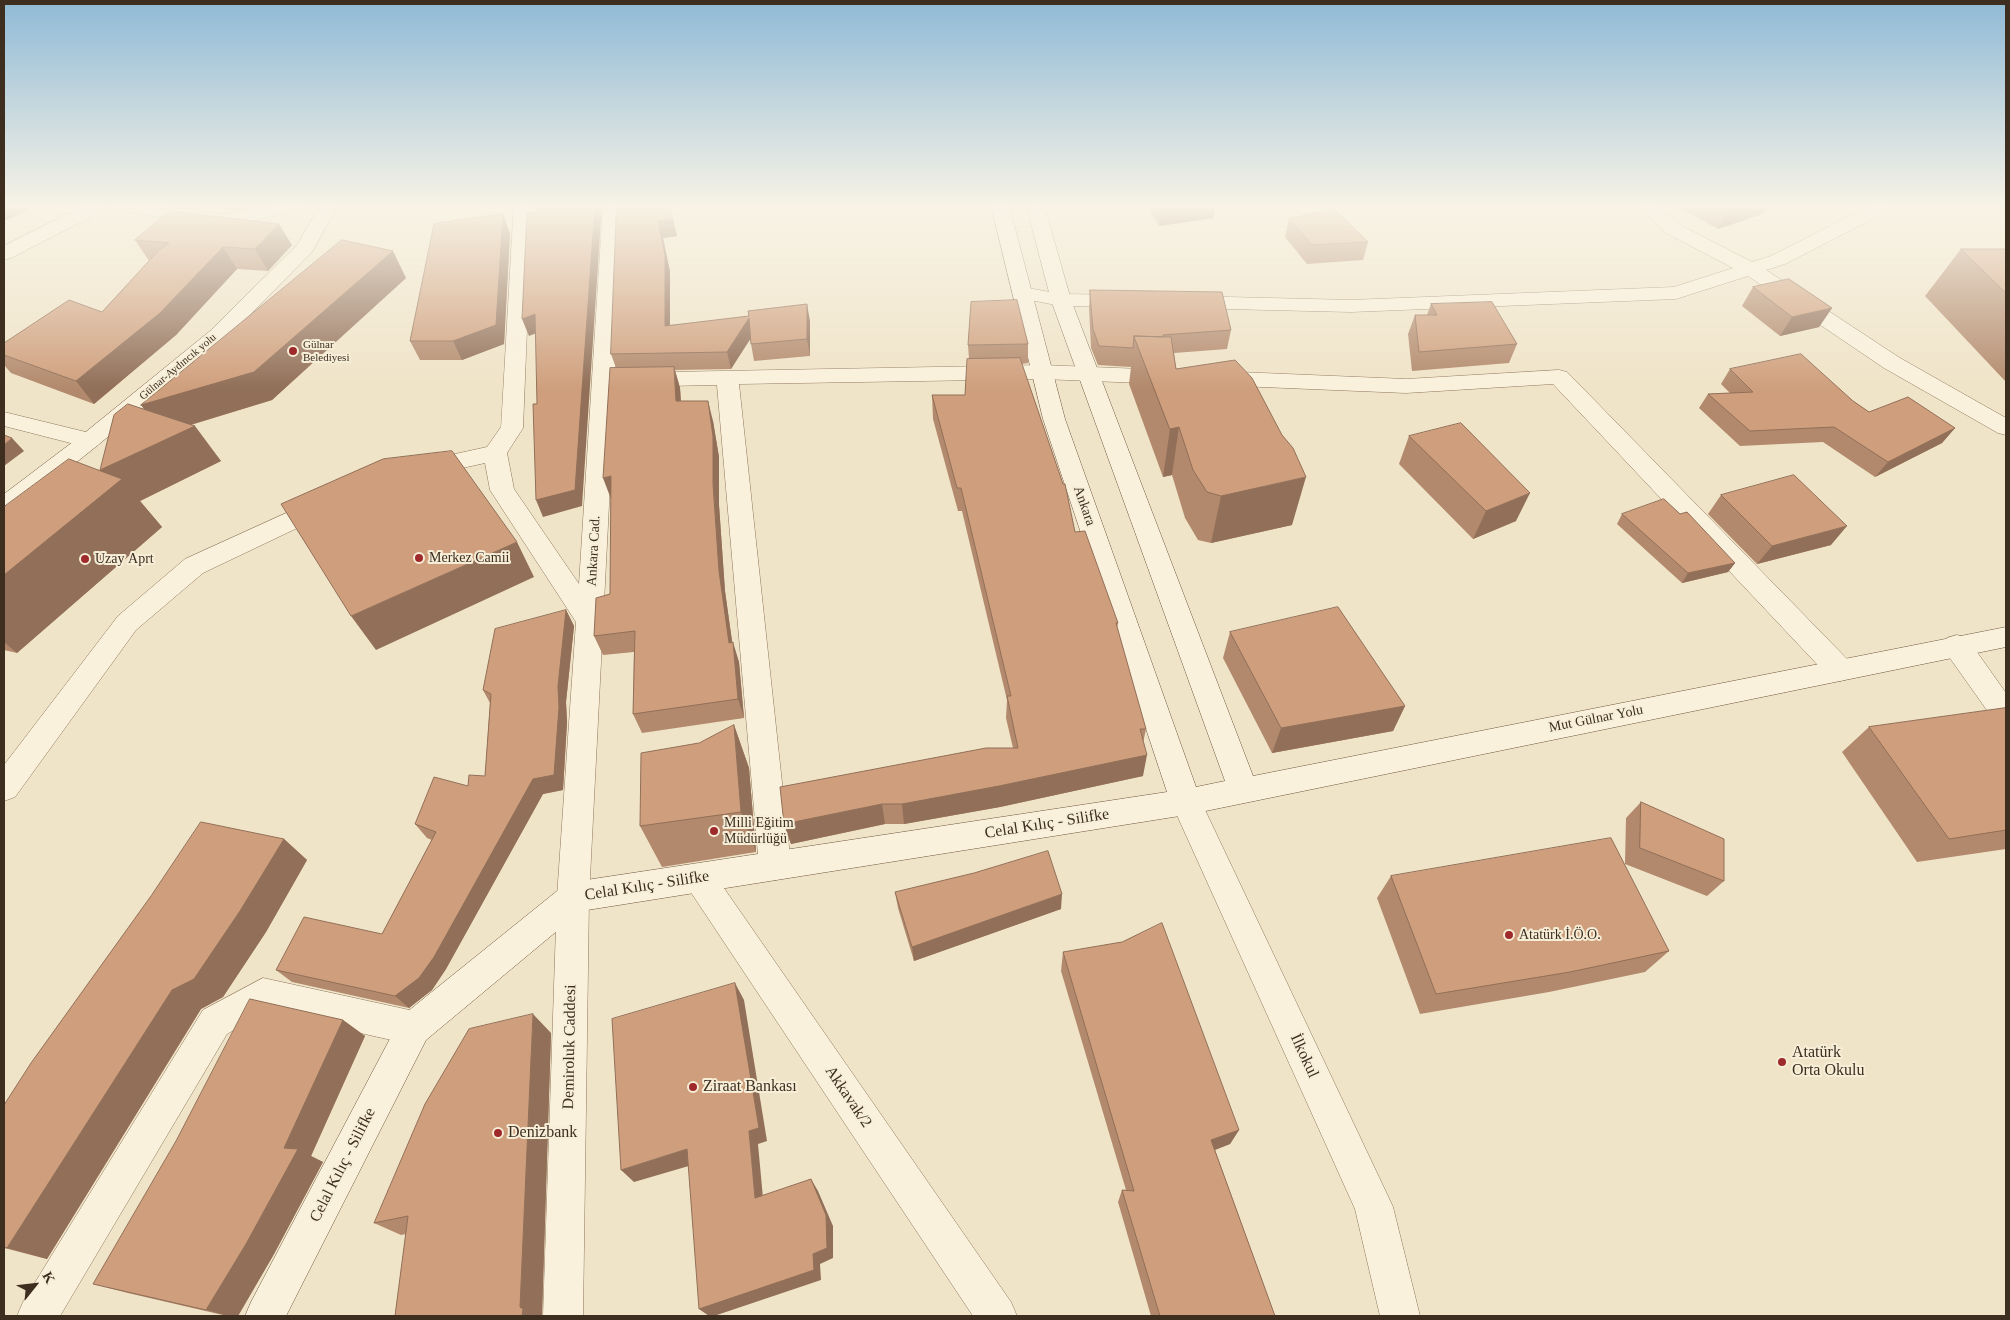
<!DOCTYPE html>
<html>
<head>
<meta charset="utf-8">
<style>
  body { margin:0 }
  #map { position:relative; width:2010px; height:1320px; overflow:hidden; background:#f0e4c8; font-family:Georgia,serif }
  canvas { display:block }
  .frame { position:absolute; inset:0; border:5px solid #3d2e20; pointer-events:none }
  .north { position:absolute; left:10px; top:1260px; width:50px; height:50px; -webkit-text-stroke:4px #f7eed8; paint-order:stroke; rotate:61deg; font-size:14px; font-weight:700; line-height:20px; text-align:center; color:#3d2e20 }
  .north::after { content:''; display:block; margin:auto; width:18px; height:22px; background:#3d2e20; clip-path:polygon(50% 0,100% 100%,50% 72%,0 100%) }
</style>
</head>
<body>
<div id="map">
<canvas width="2010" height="1320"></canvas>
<div class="frame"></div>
<div class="north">K</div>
</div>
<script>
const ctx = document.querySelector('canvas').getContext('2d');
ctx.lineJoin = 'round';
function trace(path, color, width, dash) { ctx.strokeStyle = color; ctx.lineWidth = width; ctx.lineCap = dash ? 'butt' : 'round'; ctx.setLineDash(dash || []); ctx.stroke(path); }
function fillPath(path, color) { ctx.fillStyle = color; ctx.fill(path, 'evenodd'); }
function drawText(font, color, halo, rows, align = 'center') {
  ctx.font = font + ' Georgia,serif'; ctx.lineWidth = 4; ctx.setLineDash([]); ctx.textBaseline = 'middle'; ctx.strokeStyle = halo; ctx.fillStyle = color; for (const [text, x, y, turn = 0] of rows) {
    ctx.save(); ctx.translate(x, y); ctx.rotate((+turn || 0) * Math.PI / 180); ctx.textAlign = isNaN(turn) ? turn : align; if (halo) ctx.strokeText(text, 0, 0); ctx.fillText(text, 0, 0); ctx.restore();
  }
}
const minor = new Path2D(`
  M 85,205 L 108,205 L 106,209 L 11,258 L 4,260 L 4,246 Z
  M 514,205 L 532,205 L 523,428 L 507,453 L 514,489 L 579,584 L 603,205 L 621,205 L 615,373 L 1042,365 L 1166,370 L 1174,372 L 1177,377 L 1174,382 L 1166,384 L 1042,379 L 739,384 L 791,866 L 786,876 L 775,880 L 764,876 L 759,866 L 717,385 L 615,387 L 589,897 L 583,1316 L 543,1316 L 557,897 L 576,622 L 490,490 L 485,463 L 422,477 L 414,475 L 410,469 L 414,463 L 487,447 L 501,427 Z
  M 1638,205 L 1657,205 L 1680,225 L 1752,262 L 1771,256 L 1871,205 L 1894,205 L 1892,209 L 1785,264 L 1766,270 L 1900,358 L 2006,418 L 2006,435 L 1998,433 L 1884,368 L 1748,276 L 1676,299 L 1351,312 L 1186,308 L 1179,306 L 1176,302 L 1179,298 L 1186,296 L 1351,300 L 1674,287 L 1733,268 L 1666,233 Z
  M 1022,287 L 1061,294 L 1128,295 L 1135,297 L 1138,301 L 1135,305 L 1128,307 L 1061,306 L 1015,297 L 1012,293 L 1015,289 Z
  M 1559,370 L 1567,372 L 1850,662 L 1854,670 L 1850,678 L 1840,681 L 1830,678 L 1553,384 L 1406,393 L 1214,385 L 1206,383 L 1203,378 L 1206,373 L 1214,371 L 1406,379 Z
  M 4,412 L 98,435 L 102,440 L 98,445 L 90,448 L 4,426 Z
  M 326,495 L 335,498 L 338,504 L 335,510 L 203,573 L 136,630 L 15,797 L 4,801 L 4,765 L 118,616 L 185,559 Z
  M 1957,635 L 1967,638 L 2006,693 L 2006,727 L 1996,723 L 1947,654 L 1943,646 L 1947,638 Z
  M 1186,789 L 1197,793 L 1387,1194 L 1393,1207 L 1420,1316 L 1380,1316 L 1355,1209 L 1171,802 L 1175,793 Z
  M 699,864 L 710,868 L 1011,1302 L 1017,1316 L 973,1316 L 688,888 L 683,878 L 688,868 Z
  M 263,978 L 414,1011 L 426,1016 L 431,1028 L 426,1040 L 414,1045 L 266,1012 L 227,1034 L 60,1316 L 17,1316 L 23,1302 L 203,1010 Z`);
const tertiary = new Path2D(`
  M 111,205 L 154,205 L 225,215 L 274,205 L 307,205 L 305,209 L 225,227 L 120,211 L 113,209 Z`);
const secondary = new Path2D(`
  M 320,205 L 338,205 L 312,252 L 224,341 L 98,445 L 13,513 L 4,516 L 4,494 L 82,435 L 210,331 L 297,245 Z
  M 991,205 L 1009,205 L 1065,419 L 1196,787 L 1225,781 L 1051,300 L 1026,205 L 1044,205 L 1071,300 L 1253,776 L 2006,627 L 2006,647 L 1186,815 L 581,911 L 426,1040 L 286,1316 L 245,1316 L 251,1302 L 402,1016 L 562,887 L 573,882 L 1167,792 L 1043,419 Z`);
trace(minor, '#8d765c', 1);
trace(tertiary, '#8d765c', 1);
trace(secondary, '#6f573f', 1);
fillPath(minor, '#faf1dc');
fillPath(tertiary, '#faf1dc');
fillPath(secondary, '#faf1dc');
fillPath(new Path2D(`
  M 207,205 L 267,205 L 233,211 Z
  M 617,205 L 673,219 L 677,236 L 663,238 L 670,272 L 670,325 L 810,321 L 810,356 L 754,361 L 750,338 L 731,369 L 675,370 L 680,388 L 681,401 L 713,421 L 719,457 L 719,505 L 725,591 L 732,642 L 739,662 L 744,718 L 642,733 L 633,714 L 634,652 L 603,655 L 594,636 L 610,594 L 616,368 L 611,354 Z
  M 1146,205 L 1216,205 L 1213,218 L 1159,226 Z
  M 1679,205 L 1770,205 L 1765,213 L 1718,229 L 1678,207 Z
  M 1289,219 L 1368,242 L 1363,260 L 1307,264 L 1285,237 Z
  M 510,233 L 504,344 L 462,360 L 420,360 L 410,341 Z
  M 135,240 L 292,245 L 268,271 L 237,269 L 176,335 L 94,404 L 11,373 L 4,365 L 4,343 L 102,312 L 149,261 Z
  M 1961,249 L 2006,249 L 2006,382 L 1925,296 Z
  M 406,278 L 272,400 L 191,425 L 221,461 L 140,501 L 162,527 L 17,653 L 4,650 L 4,507 L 100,471 L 144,409 L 141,405 Z
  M 1753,287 L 1832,308 L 1819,327 L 1780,336 L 1742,306 Z
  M 1090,290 L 1231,330 L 1227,349 L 1174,353 L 1176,369 L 1292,525 L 1211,543 L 1198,540 L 1185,518 L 1172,475 L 1163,477 L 1129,384 L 1131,367 L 1098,365 L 1091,348 L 1089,308 Z
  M 1431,304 L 1517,344 L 1509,363 L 1412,371 L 1408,334 L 1415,315 L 1427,315 Z
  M 1028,344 L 1028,363 L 1022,364 L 1075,532 L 1118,623 L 1117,628 L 1146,729 L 1143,743 L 1143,776 L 1000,807 L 904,824 L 885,824 L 791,844 L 784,824 L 1013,748 L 1006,718 L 1007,700 L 962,511 L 958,511 L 933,419 L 932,395 L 965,395 L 969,359 L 968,345 Z
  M 1730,369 L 1853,401 L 1869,412 L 1955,428 L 1942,443 L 1875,477 L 1823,442 L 1740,446 L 1699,408 L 1708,394 L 1730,393 L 1721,384 Z
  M 1409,436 L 1516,521 L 1473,539 L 1399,464 Z
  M 1721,495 L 1831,545 L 1757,564 L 1708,514 Z
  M 1622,514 L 1735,563 L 1728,572 L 1682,583 L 1617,524 Z
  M 566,610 L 574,626 L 566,702 L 567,722 L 563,790 L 543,794 L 446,969 L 432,990 L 409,1008 L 292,982 L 276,970 L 382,934 L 432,840 L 427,838 L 415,824 L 468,786 L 485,776 L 490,703 L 483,690 Z
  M 1230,632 L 1405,706 L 1393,731 L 1272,753 L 1223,658 Z
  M 2006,708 L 2006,849 L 1917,862 L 1842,752 L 1869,727 Z
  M 734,725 L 749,768 L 756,852 L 662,867 L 640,826 Z
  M 1641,802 L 1724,881 L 1707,896 L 1625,864 L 1626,818 Z
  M 284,839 L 307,860 L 266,932 L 223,997 L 201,1009 L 47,1259 L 4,1248 L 4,1105 Z
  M 1391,876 L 1669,951 L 1645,972 L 1549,992 L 1420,1014 L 1377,898 Z
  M 895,892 L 1061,909 L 914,961 L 898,908 Z
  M 1063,952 L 1239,1130 L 1230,1144 L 1215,1150 L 1275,1316 L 1151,1316 L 1118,1202 L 1122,1190 L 1126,1190 L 1061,971 Z
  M 343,1020 L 365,1036 L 311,1156 L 323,1162 L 274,1254 L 238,1316 L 227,1316 L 128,1293 L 93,1284 Z
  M 551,1033 L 542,1316 L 395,1316 L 406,1234 L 401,1235 L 374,1223 Z`), '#b2896c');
fillPath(new Path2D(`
  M 4,205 L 23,205 L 28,211 L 4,221 Z
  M 230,205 L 267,205 L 233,211 Z
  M 595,205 L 602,205 L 582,506 L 543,517 L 536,500 Z
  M 1167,205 L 1216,205 L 1213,218 L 1159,226 L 1161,206 Z
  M 1746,205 L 1770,205 L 1765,213 L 1718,229 L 1728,211 Z
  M 503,214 L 510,233 L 504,344 L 462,360 L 453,341 Z
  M 673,219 L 677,236 L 663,238 L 670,272 L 670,343 L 665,326 L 658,221 Z
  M 279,224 L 292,245 L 268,271 L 255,249 Z
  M 223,247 L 237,269 L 176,335 L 94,404 L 76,381 Z
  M 393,251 L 406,278 L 272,400 L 163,433 L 141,405 Z
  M 807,304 L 810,321 L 810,356 L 807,339 Z
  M 1832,308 L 1819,327 L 1780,336 L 1792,317 Z
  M 535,314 L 542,331 L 529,336 L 522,319 Z
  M 749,318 L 753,335 L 731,369 L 727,352 Z
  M 674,367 L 680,388 L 682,422 L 676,401 Z
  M 708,401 L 713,421 L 719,457 L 719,505 L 725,591 L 735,662 L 729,643 L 719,571 Z
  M 195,426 L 221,461 L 140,501 L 162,527 L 17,653 L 4,642 L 4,575 L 100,470 Z
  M 1179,427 L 1172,475 L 1163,477 L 1170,429 Z
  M 1955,428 L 1942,443 L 1875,477 L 1888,462 Z
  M 12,438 L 24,451 L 4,466 L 4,445 Z
  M 611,476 L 611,499 L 603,478 Z
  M 1306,477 L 1292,525 L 1211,543 L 1221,496 Z
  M 1530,493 L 1516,521 L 1473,539 L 1486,511 Z
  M 1847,526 L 1831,545 L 1757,564 L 1772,546 Z
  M 517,542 L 534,577 L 376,650 L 351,616 Z
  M 1735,563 L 1728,572 L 1682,583 L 1688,573 Z
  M 566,610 L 574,626 L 566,702 L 567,722 L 563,790 L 543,794 L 446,969 L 432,990 L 409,1008 L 395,996 L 558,686 Z
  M 733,642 L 739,662 L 744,718 L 738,699 Z
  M 1405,706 L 1393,731 L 1272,753 L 1281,728 Z
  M 734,725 L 749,768 L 756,852 L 741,812 Z
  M 1147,755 L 1143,776 L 1000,807 L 904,824 L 902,804 Z
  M 882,804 L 885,824 L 791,844 L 784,824 Z
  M 284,839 L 307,860 L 266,932 L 223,997 L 201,1009 L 47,1259 L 7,1248 L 172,990 Z
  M 1062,894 L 1061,909 L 914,961 L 912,947 Z
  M 735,983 L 744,1000 L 767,1141 L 758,1144 L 764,1209 L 755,1198 Z
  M 533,1014 L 551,1033 L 542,1316 L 522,1316 L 520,1307 Z
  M 343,1020 L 365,1036 L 311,1156 L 323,1162 L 274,1254 L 238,1316 L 228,1316 L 206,1310 L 284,1148 Z
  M 1239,1130 L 1230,1144 L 1204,1154 L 1211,1140 Z
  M 687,1149 L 699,1163 L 634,1182 L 621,1170 Z
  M 811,1179 L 818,1191 L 833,1226 L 833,1258 L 820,1264 L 821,1280 L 714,1316 L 709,1316 L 699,1309 Z`), '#916f58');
const building = new Path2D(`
  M 537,205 L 595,205 L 575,490 L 536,500 L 533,404 L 537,404 L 535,314 L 522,319 L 527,213 L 537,212 Z
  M 617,205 L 668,205 L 673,219 L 658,221 L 665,255 L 665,326 L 749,316 L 748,311 L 807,304 L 807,339 L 751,344 L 749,318 L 727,352 L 611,354 Z
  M 1717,205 L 1746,205 L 1728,211 Z
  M 1334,209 L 1368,242 L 1312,245 L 1289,219 Z
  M 170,211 L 279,224 L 255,249 L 223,247 L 160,313 L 76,381 L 4,355 L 4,343 L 69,300 L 102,312 L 159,250 L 169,243 L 135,240 Z
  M 503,214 L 496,325 L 453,341 L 410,341 L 434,224 Z
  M 342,240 L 393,251 L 254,372 L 141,405 Z
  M 1961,249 L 2006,249 L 2006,293 Z
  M 1789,279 L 1832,308 L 1792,317 L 1753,287 Z
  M 1090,290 L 1222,292 L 1231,330 L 1163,335 L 1163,337 L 1134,336 L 1133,348 L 1099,346 L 1093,329 Z
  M 1017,300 L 1028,344 L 968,345 L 971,302 Z
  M 1492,302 L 1517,344 L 1419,352 L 1415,315 L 1437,315 L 1431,304 Z
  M 1134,336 L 1171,337 L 1176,369 L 1235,360 L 1252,378 L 1282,435 L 1293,448 L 1306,477 L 1221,496 L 1207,492 L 1193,470 L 1179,427 L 1170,429 Z
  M 1801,354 L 1853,401 L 1869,412 L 1908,397 L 1955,428 L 1888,462 L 1834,427 L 1750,431 L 1708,394 L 1753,392 L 1730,369 Z
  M 1020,358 L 1063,484 L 1065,484 L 1075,532 L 1085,531 L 1118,623 L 1116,623 L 1146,729 L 1140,729 L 1147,755 L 999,786 L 902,804 L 882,804 L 784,824 L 780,787 L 986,748 L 1018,748 L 1007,696 L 1011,696 L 961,488 L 957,488 L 932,395 L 965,395 L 967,359 Z
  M 674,367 L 676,401 L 708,401 L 713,436 L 713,484 L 719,571 L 729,643 L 733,642 L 738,699 L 633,714 L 635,631 L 594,636 L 596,598 L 610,594 L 611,476 L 603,478 L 610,368 Z
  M 128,404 L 195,426 L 100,470 L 114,415 Z
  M 1461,423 L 1530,493 L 1486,511 L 1409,436 Z
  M 4,435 L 12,438 L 4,445 Z
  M 452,451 L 517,542 L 351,616 L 281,504 L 383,459 Z
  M 69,459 L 122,479 L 4,575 L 4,507 Z
  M 1794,475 L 1847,526 L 1772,546 L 1721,495 Z
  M 1664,499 L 1680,514 L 1687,512 L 1735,563 L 1688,573 L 1622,514 Z
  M 1338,607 L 1405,706 L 1281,728 L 1230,632 Z
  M 566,610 L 558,686 L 559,707 L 554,775 L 533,779 L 434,957 L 419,978 L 395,996 L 276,970 L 304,917 L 382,934 L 436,832 L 415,824 L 434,777 L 468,786 L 469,775 L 485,776 L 491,694 L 483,690 L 495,629 Z
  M 2006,708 L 2006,830 L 1949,839 L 1869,727 Z
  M 734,725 L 741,812 L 640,826 L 641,753 L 699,743 Z
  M 1641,802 L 1724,839 L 1724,881 L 1640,848 Z
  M 201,822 L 284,839 L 240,911 L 194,979 L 172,990 L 7,1248 L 4,1247 L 4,1105 L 31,1063 L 151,896 Z
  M 1611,838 L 1669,951 L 1570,972 L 1436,994 L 1391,876 Z
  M 1048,851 L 1062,894 L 912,947 L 895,892 L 974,873 Z
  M 1162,923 L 1239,1130 L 1211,1140 L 1275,1316 L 1160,1316 L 1122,1190 L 1134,1191 L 1063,952 L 1122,942 Z
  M 735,983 L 759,1128 L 749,1131 L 755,1198 L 811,1179 L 826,1215 L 827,1248 L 813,1254 L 814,1270 L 699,1309 L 687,1149 L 621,1170 L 612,1019 Z
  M 250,999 L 343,1020 L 284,1148 L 298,1149 L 246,1244 L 206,1310 L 93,1284 L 176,1141 Z
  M 533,1014 L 520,1307 L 523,1309 L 522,1316 L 395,1316 L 408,1216 L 374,1223 L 425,1104 L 469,1029 Z`);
fillPath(building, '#cf9f7d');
trace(building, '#916f58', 1);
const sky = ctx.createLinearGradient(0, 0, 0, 389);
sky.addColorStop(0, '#8fbad6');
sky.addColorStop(0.53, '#f8f3e6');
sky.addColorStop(1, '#f8f3e600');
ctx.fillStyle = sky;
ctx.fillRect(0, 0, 2010, 389);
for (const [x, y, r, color] of [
  [293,351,5,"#9e2a2b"],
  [419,558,5,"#9e2a2b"],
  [85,559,5,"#9e2a2b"],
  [714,831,5,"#9e2a2b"],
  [1509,935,5,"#9e2a2b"],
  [1782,1062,5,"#9e2a2b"],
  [693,1087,5,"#9e2a2b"],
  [498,1133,5,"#9e2a2b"]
]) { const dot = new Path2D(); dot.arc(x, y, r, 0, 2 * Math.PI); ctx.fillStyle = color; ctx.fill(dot); trace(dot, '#f7eed8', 2); }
drawText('11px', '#3d2e20', '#f7eed8', [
  ["Gülnar",303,345],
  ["Belediyesi",303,358]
], 'left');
drawText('11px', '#3d2e20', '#f7eed8', [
  ["Gülnar-Aydıncık yolu",178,367,-40]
]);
drawText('14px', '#3d2e20', '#f7eed8', [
  ["Ankara",1084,506,71],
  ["Ankara Cad.",594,551,-87],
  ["Mut Gülnar Yolu",1596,719,-11]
]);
drawText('14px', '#3d2e20', '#f7eed8', [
  ["Merkez Camii",429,558],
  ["Uzay Aprt",95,559],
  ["Milli Eğitim",724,823],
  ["Müdürlüğü",724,839],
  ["Atatürk İ.Ö.O.",1519,935]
], 'left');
drawText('16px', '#3d2e20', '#f7eed8', [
  ["Celal Kılıç - Silifke",1047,824,-9],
  ["Celal Kılıç - Silifke",647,886,-9],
  ["Demiroluk Caddesi",570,1047,-89],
  ["İlkokul",1304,1056,65],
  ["Akkavak/2",848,1097,56],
  ["Celal Kılıç - Silifke",343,1165,-63]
]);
drawText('16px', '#3d2e20', '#f7eed8', [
  ["Atatürk",1792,1053],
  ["Orta Okulu",1792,1071],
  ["Ziraat Bankası",703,1087],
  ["Denizbank",508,1133]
], 'left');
</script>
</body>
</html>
